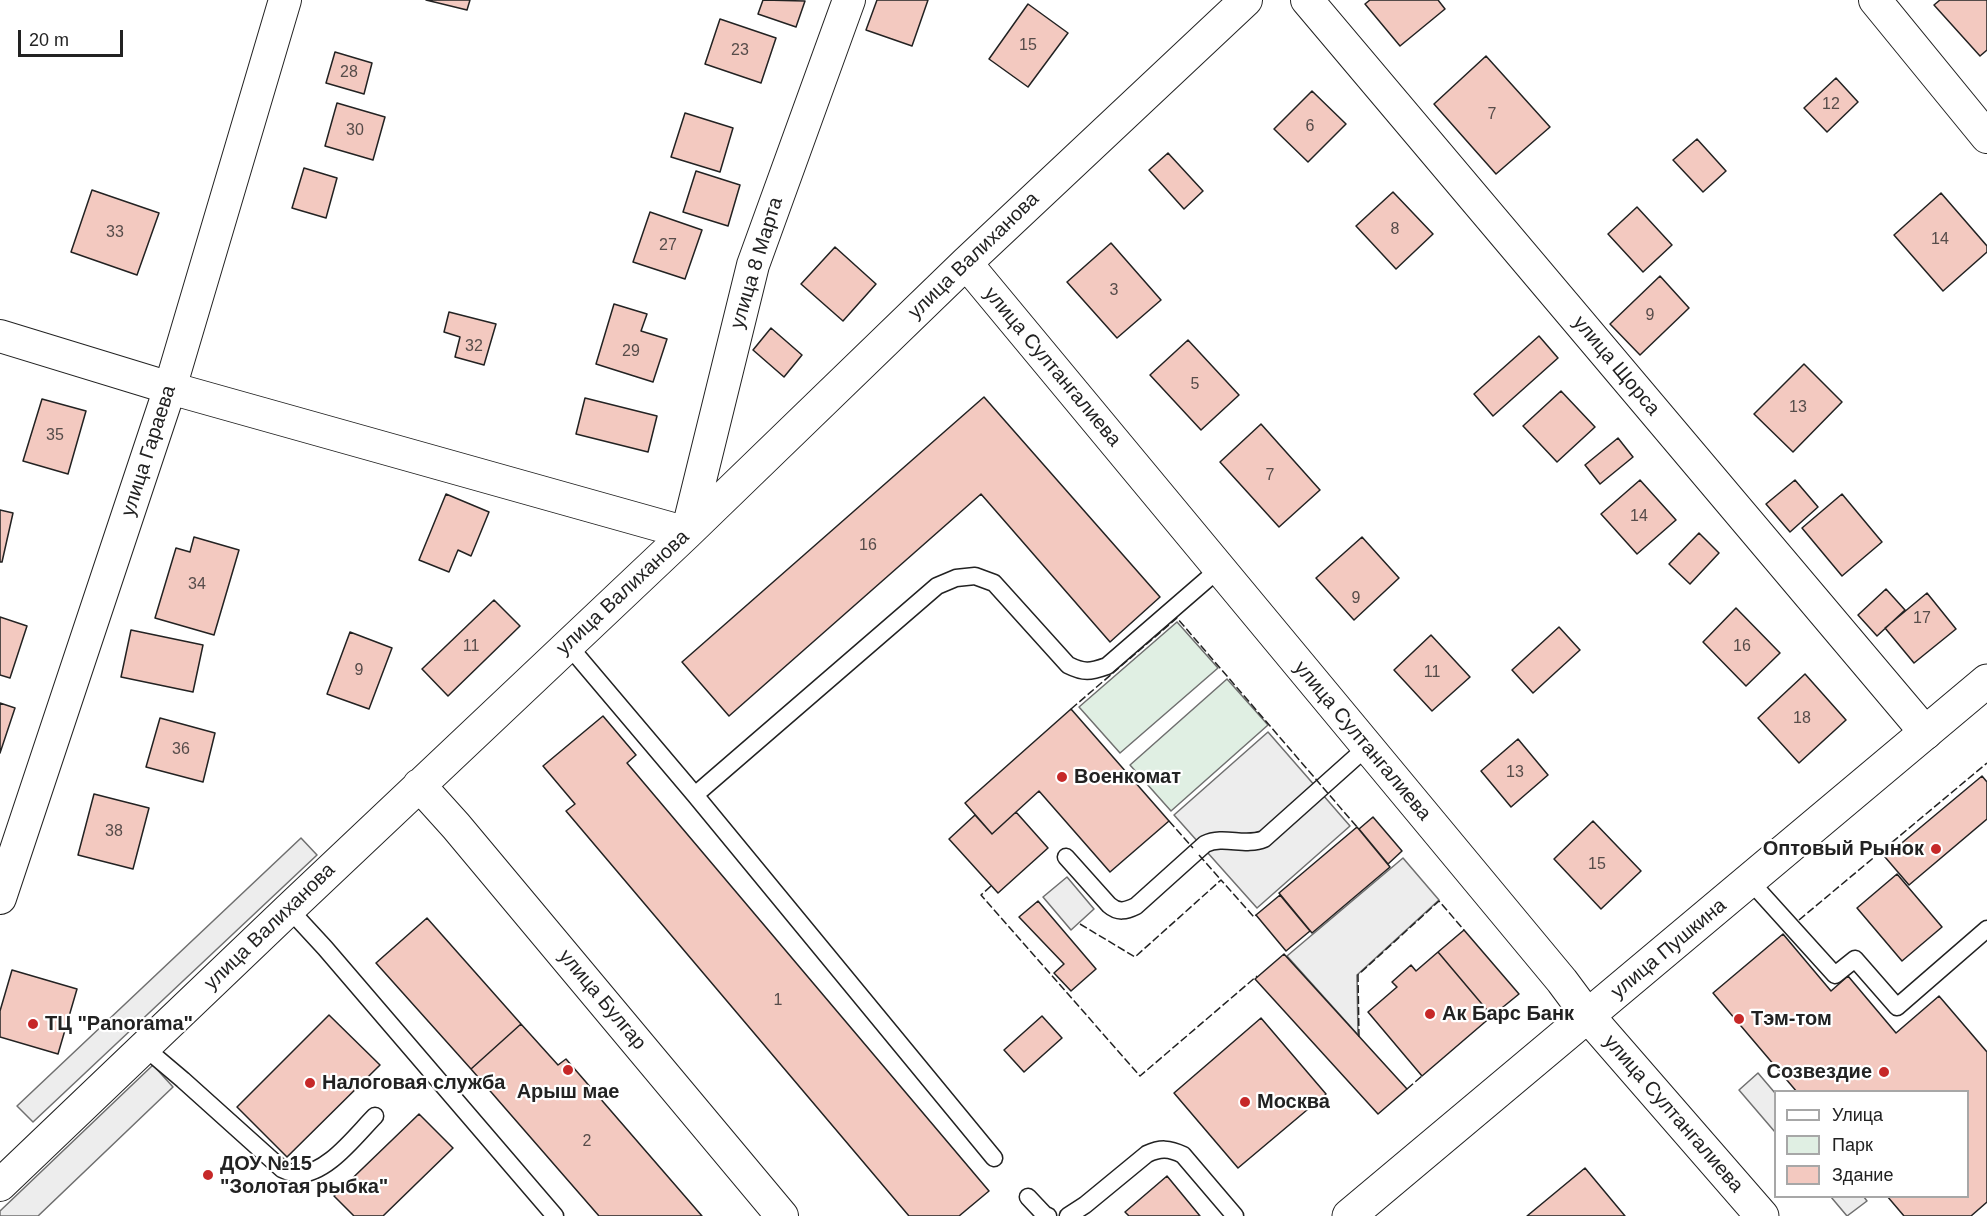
<!DOCTYPE html>
<html>
<head>
<meta charset="utf-8">
<style>
  body { margin:0 }
  #map { position:relative; width:1987px; height:1216px; overflow:hidden; background:#fff; font-family:Arial,sans-serif }
  canvas { display:block }
  .legend { position:absolute; left:1774px; top:1090px; width:195px; height:108px; box-sizing:border-box; background:#fff; border:2px solid #a7a7a7; margin:0; padding:8px 10px; list-style:none; font-size:18px; color:#222 }
  .legend li { display:flex; align-items:center; gap:12px; height:30px }
  .legend b { width:30px; border:2px solid #a7a7a7 }
  .scale { position:absolute; left:18px; top:30px; width:105px; height:27px; box-sizing:border-box; border:3px solid #222; border-top:0; padding-left:8px; font-size:18px; line-height:21px; white-space:nowrap; color:#222; -webkit-text-stroke:4px #fff; paint-order:stroke }
</style>
</head>
<body>
<div id="map">
<canvas width="1987" height="1216"></canvas>
<ul class="legend">
<li><b style="height:8px;background:#fff"></b>Улица</li>
<li><b style="height:16px;background:#e0efe3"></b>Парк</li>
<li><b style="height:16px;background:#f3c9c0"></b>Здание</li>
</ul>
<div class="scale">20 m</div>
</div>
<script>
const ctx = document.querySelector('canvas').getContext('2d');
ctx.lineJoin = 'round';
function fillPath(path, color) { ctx.fillStyle = color; ctx.fill(path, 'evenodd'); }
function trace(path, color, width, dash) { ctx.strokeStyle = color; ctx.lineWidth = width; ctx.lineCap = dash ? 'butt' : 'round'; ctx.setLineDash(dash || []); ctx.stroke(path); }
function drawText(font, color, halo, rows, align = 'center') {
  ctx.font = font + ' Arial,sans-serif'; ctx.lineWidth = 4.5; ctx.setLineDash([]); ctx.textBaseline = 'middle'; ctx.strokeStyle = halo; ctx.fillStyle = color; for (const [text, x, y, turn = 0] of rows) {
    ctx.save(); ctx.translate(x, y); ctx.rotate((+turn || 0) * Math.PI / 180); ctx.textAlign = isNaN(turn) ? turn : align; if (halo) ctx.strokeText(text, 0, 0); ctx.fillText(text, 0, 0); ctx.restore();
  }
}
const green = new Path2D(`
  M 1177,622 L 1218,668 L 1120,753 L 1079,707 Z
  M 1227,679 L 1268,725 L 1171,811 L 1130,765 Z`);
fillPath(green, '#e0efe3');
trace(green, '#6f6f6f', 1.5);
const parking = new Path2D(`
  M 1268,732 L 1350,826 L 1257,908 L 1174,815 Z
  M 301,838 L 317,855 L 33,1122 L 17,1106 Z
  M 1403,858 L 1439,900 L 1357,975 L 1358,1035 L 1287,956 Z
  M 1067,877 L 1094,909 L 1071,930 L 1043,897 Z
  M 153,1065 L 173,1087 L 38,1216 L 0,1216 L 0,1211 Z
  M 1758,1073 L 1775,1093 L 1775,1132 L 1739,1090 Z
  M 1831,1197 L 1864,1197 L 1867,1201 L 1847,1216 Z`);
fillPath(parking, '#ededed');
trace(parking, '#6f6f6f', 1.5);
const building = new Path2D(`
  M 426,0 L 470,0 L 467,10 Z
  M 763,0 L 805,1 L 796,27 L 758,14 Z
  M 877,0 L 928,0 L 912,46 L 866,30 Z
  M 1370,0 L 1438,0 L 1445,9 L 1400,46 L 1365,4 Z
  M 1940,0 L 1987,0 L 1987,50 L 1980,56 L 1934,5 Z
  M 1028,4 L 1068,33 L 1028,87 L 989,59 Z
  M 720,19 L 776,38 L 761,83 L 705,64 Z
  M 335,52 L 372,63 L 364,94 L 326,83 Z
  M 1486,56 L 1550,127 L 1496,174 L 1434,104 Z
  M 1836,78 L 1858,102 L 1827,132 L 1804,108 Z
  M 1312,91 L 1346,124 L 1308,162 L 1274,129 Z
  M 337,103 L 385,117 L 373,160 L 325,146 Z
  M 685,113 L 733,128 L 720,172 L 671,157 Z
  M 1697,139 L 1726,171 L 1703,192 L 1673,160 Z
  M 1168,153 L 1203,191 L 1184,209 L 1149,170 Z
  M 304,168 L 337,178 L 326,218 L 292,208 Z
  M 696,171 L 740,185 L 728,226 L 683,212 Z
  M 92,190 L 159,213 L 137,275 L 71,252 Z
  M 1393,192 L 1433,234 L 1396,269 L 1356,226 Z
  M 1941,193 L 1987,246 L 1987,252 L 1943,291 L 1894,235 Z
  M 1637,207 L 1672,245 L 1643,272 L 1608,234 Z
  M 650,212 L 702,230 L 685,279 L 633,262 Z
  M 1111,243 L 1161,300 L 1117,338 L 1067,282 Z
  M 835,247 L 876,284 L 843,321 L 801,284 Z
  M 1660,276 L 1689,308 L 1640,355 L 1610,324 Z
  M 614,304 L 647,314 L 641,331 L 667,339 L 653,382 L 596,364 Z
  M 449,312 L 496,324 L 484,365 L 455,357 L 460,337 L 444,332 Z
  M 771,328 L 802,355 L 784,377 L 753,350 Z
  M 1539,336 L 1558,358 L 1493,416 L 1474,394 Z
  M 1188,340 L 1239,395 L 1201,430 L 1150,375 Z
  M 1804,364 L 1842,402 L 1793,452 L 1754,414 Z
  M 1561,391 L 1595,427 L 1557,462 L 1523,426 Z
  M 984,397 L 1160,597 L 1110,642 L 981,494 L 729,716 L 682,662 Z
  M 585,398 L 657,416 L 648,452 L 576,434 Z
  M 42,399 L 86,411 L 68,474 L 23,461 Z
  M 1261,424 L 1320,490 L 1279,527 L 1220,462 Z
  M 1618,438 L 1633,457 L 1600,484 L 1585,465 Z
  M 1640,480 L 1676,520 L 1637,554 L 1601,514 Z
  M 1795,480 L 1818,507 L 1790,532 L 1766,504 Z
  M 446,494 L 489,512 L 471,556 L 458,550 L 449,572 L 419,560 Z
  M 1842,494 L 1882,542 L 1842,576 L 1802,528 Z
  M 0,510 L 13,513 L 2,562 L 0,562 Z
  M 1699,533 L 1719,553 L 1690,584 L 1669,564 Z
  M 194,537 L 239,550 L 214,635 L 155,618 L 176,548 L 190,552 Z
  M 1362,537 L 1399,578 L 1354,620 L 1316,578 Z
  M 1886,589 L 1905,610 L 1877,636 L 1858,615 Z
  M 1927,593 L 1956,629 L 1914,663 L 1885,628 Z
  M 494,600 L 520,626 L 448,696 L 422,669 Z
  M 1736,608 L 1780,653 L 1746,686 L 1703,642 Z
  M 0,617 L 27,626 L 10,678 L 0,675 Z
  M 1559,627 L 1580,650 L 1533,693 L 1512,670 Z
  M 131,630 L 203,645 L 193,692 L 121,677 Z
  M 350,632 L 392,648 L 369,709 L 327,694 Z
  M 1431,635 L 1470,677 L 1432,711 L 1394,670 Z
  M 1805,674 L 1846,720 L 1799,763 L 1758,718 Z
  M 0,703 L 15,708 L 0,753 Z
  M 1071,709 L 1169,821 L 1110,872 L 1039,791 L 992,834 L 965,803 Z
  M 603,716 L 636,755 L 627,763 L 989,1191 L 959,1216 L 909,1216 L 566,811 L 575,804 L 543,766 Z
  M 160,718 L 215,733 L 203,782 L 146,767 Z
  M 1518,739 L 1548,775 L 1511,807 L 1481,771 Z
  M 1982,776 L 1987,782 L 1987,819 L 1909,885 L 1885,857 Z
  M 94,794 L 149,808 L 133,869 L 78,855 Z
  M 1016,812 L 1048,848 L 998,893 L 949,839 L 975,815 L 992,834 Z
  M 1373,817 L 1402,851 L 1388,864 L 1359,829 Z
  M 1593,821 L 1641,871 L 1601,909 L 1554,859 Z
  M 1357,827 L 1390,867 L 1312,933 L 1279,893 Z
  M 1897,874 L 1942,927 L 1902,961 L 1857,908 Z
  M 1280,895 L 1310,931 L 1286,951 L 1256,915 Z
  M 1038,901 L 1096,969 L 1071,991 L 1054,973 L 1064,964 L 1019,917 Z
  M 427,918 L 521,1024 L 471,1069 L 376,963 Z
  M 1464,930 L 1519,994 L 1492,1016 L 1438,952 Z
  M 1783,934 L 1831,991 L 1848,976 L 1896,1033 L 1939,996 L 1987,1052 L 1987,1202 L 1971,1216 L 1904,1216 L 1887,1196 L 1968,1196 L 1968,1092 L 1797,1092 L 1713,993 Z
  M 1438,952 L 1492,1016 L 1422,1076 L 1368,1012 L 1397,987 L 1392,982 L 1411,965 L 1416,971 Z
  M 1284,954 L 1407,1089 L 1378,1114 L 1255,979 Z
  M 12,970 L 77,989 L 58,1054 L 0,1037 L 0,1011 Z
  M 329,1015 L 380,1065 L 287,1157 L 237,1107 Z
  M 1042,1016 L 1062,1038 L 1024,1072 L 1004,1050 Z
  M 1261,1018 L 1326,1094 L 1238,1168 L 1174,1093 Z
  M 521,1024 L 558,1065 L 566,1059 L 702,1216 L 599,1216 L 471,1069 Z
  M 419,1114 L 453,1148 L 383,1216 L 354,1216 L 334,1196 Z
  M 1585,1168 L 1625,1216 L 1527,1216 Z
  M 1167,1176 L 1200,1216 L 1129,1216 L 1125,1212 Z`);
fillPath(building, '#f3c9c0');
trace(building, '#222', 1.5);
const lane = new Path2D(`
  M 568,645 L 695,795 L 994,1158
  M 695,795 L 937,586 L 956,578 L 975,576 L 994,583 L 1068,665 C 1084,673 1090,672 1107,666 L 1219,569
  M 1066,857 L 1109,905 C 1118,913 1126,911 1136,906 L 1205,844 C 1224,835 1245,847 1264,839 L 1367,747
  M 1750,881 L 1835,975 L 1855,959 L 1897,1007 L 1987,929
  M 289,909 L 325,948 L 555,1216
  M 144,1047 L 183,1080 L 282,1169 C 286,1171 292,1173 296,1174 C 326,1176 356,1135 375,1116
  M 1028,1197 L 1045,1215 L 1048,1216
  M 1068,1216 L 1085,1205 L 1147,1154 C 1160,1148 1169,1148 1183,1155 L 1235,1216`);
const street = new Path2D(`
  M 1307,0 L 1926,733
  M 1875,0 L 1987,137
  M 966,263 L 1562,981 L 1588,1016
  M 0,336 L 170,388 L 687,533 L 753,265 L 849,0
  M 419,785 L 456,826 L 782,1216
  M 0,898 L 170,388 L 285,0
  M 0,1185 L 289,909 L 687,533 L 966,263 L 1246,0`);
const secondary = new Path2D(`
  M 1588,1016 L 1762,1216
  M 1349,1216 L 1987,681`);
trace(lane, '#222', 19);
trace(street, '#222', 34);
trace(secondary, '#222', 35);
trace(lane, '#fff', 16);
trace(street, '#fff', 32);
trace(secondary, '#fff', 33);
trace(new Path2D(`
  M 1071,709 L 1177,618 L 1357,827
  M 1169,821 L 1193,848
  M 1199,855 L 1221,880
  M 991,886 L 981,895 L 1140,1076 L 1257,976
  M 1799,920 L 1987,763
  M 1080,924 L 1135,957 L 1221,880 L 1254,917 L 1256,915
  M 1359,1037 L 1358,975 L 1439,901 L 1464,930
  M 1407,1089 L 1422,1076`), '#222', 1.5, [8, 3]);
for (const [x, y, r, color] of [
  [1062,777,6,"#c62828"],
  [1936,849,6,"#c62828"],
  [1430,1014,6,"#c62828"],
  [1739,1019,6,"#c62828"],
  [33,1024,6,"#c62828"],
  [568,1070,6,"#c62828"],
  [1884,1072,6,"#c62828"],
  [310,1083,6,"#c62828"],
  [1245,1102,6,"#c62828"],
  [208,1175,6,"#c62828"]
]) { const dot = new Path2D(); dot.arc(x, y, r, 0, 2 * Math.PI); ctx.fillStyle = color; ctx.fill(dot); trace(dot, '#fff', 2); }
drawText('16px', '#564c4a', null, [
  ["15",1028,46],
  ["23",740,51],
  ["28",349,73],
  ["12",1831,105],
  ["7",1492,115],
  ["6",1310,127],
  ["30",355,131],
  ["8",1395,230],
  ["33",115,233],
  ["14",1940,240],
  ["27",668,246],
  ["3",1114,291],
  ["9",1650,316],
  ["32",474,347],
  ["29",631,352],
  ["5",1195,385],
  ["13",1798,408],
  ["35",55,436],
  ["7",1270,476],
  ["14",1639,517],
  ["16",868,546],
  ["34",197,585],
  ["9",1356,599],
  ["17",1922,619],
  ["11",471,647],
  ["16",1742,647],
  ["9",359,671],
  ["11",1432,673],
  ["18",1802,719],
  ["36",181,750],
  ["13",1515,773],
  ["38",114,832],
  ["15",1597,865],
  ["1",778,1001],
  ["2",587,1142]
]);
drawText('20px', '#222', '#fff', [
  ["улица Валиханова",974,256,-44],
  ["улица 8 Марта",757,263,-73],
  ["улица Щорса",1616,366,50],
  ["улица Султангалиева",1052,367,50],
  ["улица Гараева",149,451,-72],
  ["улица Валиханова",623,593,-43],
  ["улица Султангалиева",1362,741,50],
  ["улица Валиханова",270,927,-44],
  ["улица Пушкина",1669,949,-40],
  ["улица Булгар",602,1000,50],
  ["улица Султангалиева",1673,1114,49]
]);
drawText('bold 20px', '#222', '#fff', [
  ["Военкомат",1074,777],
  ["Оптовый Рынок",1924,849,"right"],
  ["Ак Барс Банк",1442,1014],
  ["Тэм-том",1751,1019],
  ["ТЦ \"Panorama\"",45,1024],
  ["Созвездие",1872,1072,"right"],
  ["Налоговая служба",322,1083],
  ["Арыш мае",568,1092,"center"],
  ["Москва",1257,1102],
  ["ДОУ №15",220,1164],
  ["\"Золотая рыбка\"",220,1187]
], 'left');
</script>
</body>
</html>
